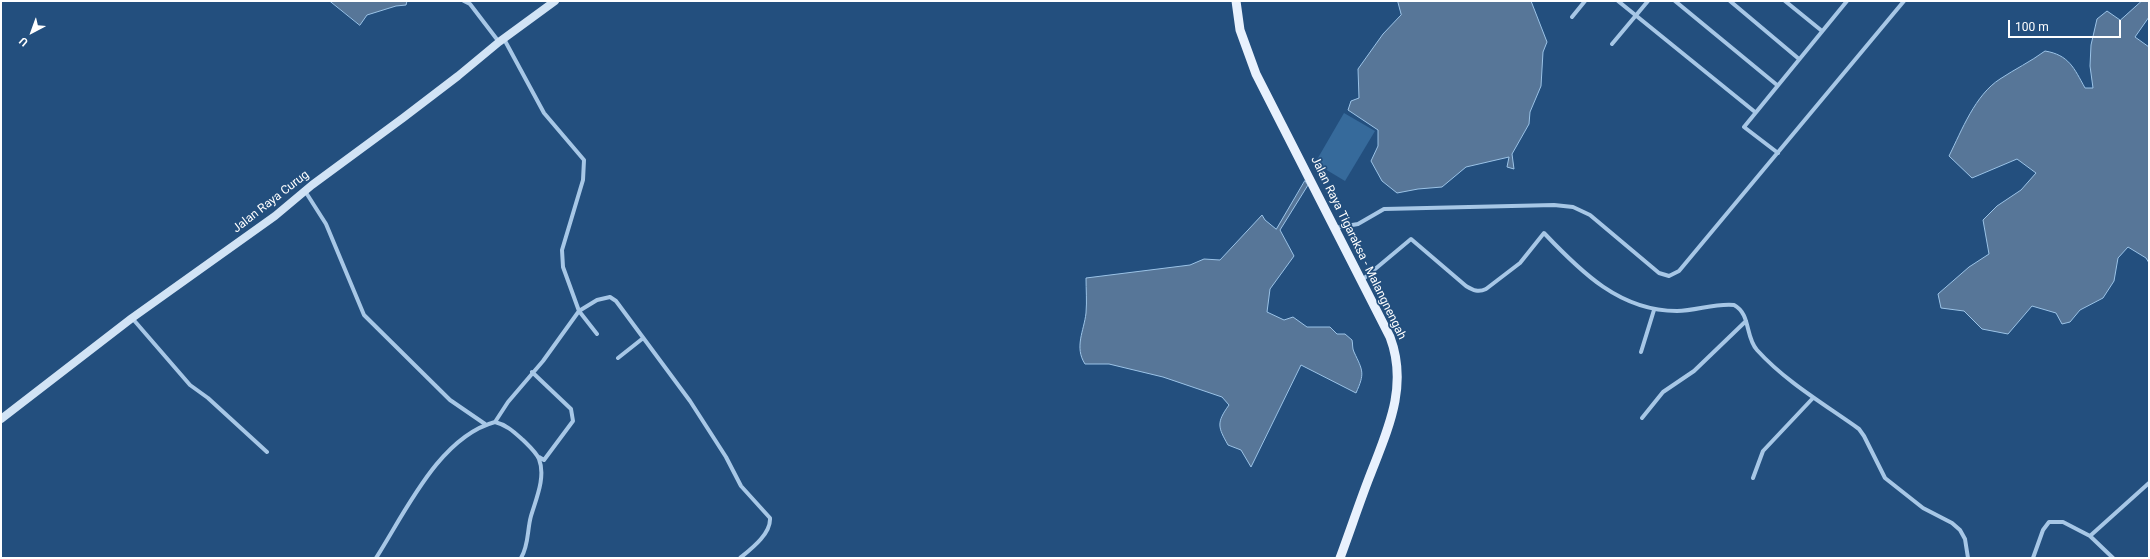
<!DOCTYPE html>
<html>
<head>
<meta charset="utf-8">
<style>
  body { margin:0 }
  #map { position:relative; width:2150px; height:559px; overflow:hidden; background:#234f7e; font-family:Roboto,sans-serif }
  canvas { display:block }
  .frame { position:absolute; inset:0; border:2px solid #fff; pointer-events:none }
  .north { position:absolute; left:12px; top:12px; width:40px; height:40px; -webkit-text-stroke:3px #234f7e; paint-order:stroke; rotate:221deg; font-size:11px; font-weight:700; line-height:16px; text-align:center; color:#fff }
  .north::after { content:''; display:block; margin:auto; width:14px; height:18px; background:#fff; clip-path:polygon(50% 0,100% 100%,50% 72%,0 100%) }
  .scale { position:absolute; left:2008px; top:20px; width:113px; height:18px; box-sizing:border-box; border:2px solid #fff; border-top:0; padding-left:5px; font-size:12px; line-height:14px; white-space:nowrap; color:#fff; -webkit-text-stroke:3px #234f7e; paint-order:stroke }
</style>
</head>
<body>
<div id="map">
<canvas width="2150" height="559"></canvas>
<div class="frame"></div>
<div class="north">U</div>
<div class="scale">100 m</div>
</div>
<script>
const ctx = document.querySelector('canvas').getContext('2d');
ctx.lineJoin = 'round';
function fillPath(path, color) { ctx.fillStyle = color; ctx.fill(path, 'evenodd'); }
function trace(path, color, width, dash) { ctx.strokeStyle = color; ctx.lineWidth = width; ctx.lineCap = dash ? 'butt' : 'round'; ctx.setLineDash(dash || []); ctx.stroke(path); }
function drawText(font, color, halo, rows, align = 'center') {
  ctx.font = font + ' Roboto,sans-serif'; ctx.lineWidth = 3.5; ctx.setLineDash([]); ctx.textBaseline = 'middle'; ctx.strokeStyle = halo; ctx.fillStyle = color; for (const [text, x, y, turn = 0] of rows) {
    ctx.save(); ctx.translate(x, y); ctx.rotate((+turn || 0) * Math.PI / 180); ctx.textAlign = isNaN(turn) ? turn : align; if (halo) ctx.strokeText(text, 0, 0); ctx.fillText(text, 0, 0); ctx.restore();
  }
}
fillPath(new Path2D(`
  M 1344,113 L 1375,131 L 1345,181 L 1315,163 Z`), '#366a9b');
const water = new Path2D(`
  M 330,1 L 407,1 L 406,5 L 396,6 L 367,15 L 360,25 Z
  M 1398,1 L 1531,1 L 1547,42 L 1543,52 L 1541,86 L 1530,112 L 1529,124 L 1512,154 L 1514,169 L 1507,167 L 1509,157 L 1466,167 L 1442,187 L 1418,189 L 1397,193 L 1382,181 L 1371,161 L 1378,146 L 1378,130 L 1348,110 L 1351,101 L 1359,98 L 1358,69 L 1383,34 L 1401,15 Z
  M 2142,1 L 2149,1 L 2149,17 L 2135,37 L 2149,47 L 2149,263 L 2146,258 L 2128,247 L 2118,258 L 2114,281 L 2103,298 L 2080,310 L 2070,322 L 2062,324 L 2056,313 L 2032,306 L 2008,334 L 1982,329 L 1964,311 L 1941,308 L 1938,294 L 1969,267 L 1989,254 L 1983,220 L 1997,206 L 2021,190 L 2036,173 L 2017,159 L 1972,178 L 1949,156 C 1962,130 1975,95 2000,79 C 2015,69 2030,62 2045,51 C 2069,55 2074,68 2085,88 L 2093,88 L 2090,66 L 2091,45 L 2097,19 L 2107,11 L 2120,20 Z
  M 1305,181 L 1308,185 L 1280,230 L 1294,256 L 1270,289 L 1267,312 L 1284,320 L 1293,317 L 1307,327 L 1330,327 L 1337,334 L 1345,334 L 1352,340 C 1353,344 1352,348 1354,352 C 1363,371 1365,373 1356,393 L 1301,365 L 1251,467 L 1241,450 L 1228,445 C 1218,427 1216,423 1229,405 L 1222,397 L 1163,377 L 1109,364 L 1085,364 C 1074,347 1084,331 1086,313 C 1087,301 1086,289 1086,278 L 1190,265 L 1204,259 L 1220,260 L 1262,215 L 1265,220 L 1276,229 Z`);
fillPath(water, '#577698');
trace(water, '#9bc3e7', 1);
trace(new Path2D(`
  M 464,1 L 470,4 L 499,42
  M 1618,1 L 1755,112
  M 1675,1 L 1777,85
  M 1730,1 L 1799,59
  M 1785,1 L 1822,31
  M 1572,17 L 1585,1
  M 1612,44 L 1648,1
  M 1778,153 L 1744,127 L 1847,1
  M 305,191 L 326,224 L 364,315 L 450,400 L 485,424
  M 1335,228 L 1358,224 L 1384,209 L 1554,205 L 1573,207 L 1590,215 L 1659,273 L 1669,276 L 1679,271 L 1904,1
  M 1362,280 L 1411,239 L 1466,286 C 1473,290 1478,293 1486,289 L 1520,263 L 1544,233 C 1581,272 1620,311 1677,311 C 1696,311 1715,303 1734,305 C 1751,314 1745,337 1757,350 C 1786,382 1824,404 1859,429 L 1864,436 L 1885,478 L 1923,508 L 1952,523 L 1960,530 L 1965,539 L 1968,558
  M 132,318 L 190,385 L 208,398 L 267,452
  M 597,334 L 579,311 L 597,300 L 610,297 L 616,301 L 690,401 L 726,457 L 741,486 L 770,518 C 771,534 751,549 740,558
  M 1641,352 L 1654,310
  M 618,358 L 642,339
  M 532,372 L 571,409 L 573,421 L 544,460 L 539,457
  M 1642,418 L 1663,392 L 1694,371 L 1746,321
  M 495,422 C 507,425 514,432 523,440 C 528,445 536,452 539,459 C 546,477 536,499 531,516 C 527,530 529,545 521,558
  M 1753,478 L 1763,451 L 1813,398
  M 2090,536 L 2113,558
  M 376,558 C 405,513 439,437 495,422 L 508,402 L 543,361 L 579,311 L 563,267 L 562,250 L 583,180 L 584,160 L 544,113 L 504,39
  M 2033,558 L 2043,530 L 2049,522 L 2063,522 L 2090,536 L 2149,483`), '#a7c7e6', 4);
trace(new Path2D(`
  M 1,419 L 132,318 L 275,216 L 312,185 L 403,118 L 458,76 L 499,42 L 555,1`), '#d1e3f5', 8);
trace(new Path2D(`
  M 1236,1 L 1240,30 L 1256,74 L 1390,337 C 1409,387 1387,431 1369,478 C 1359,504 1350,531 1340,558`), '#e8f1fd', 9);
drawText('12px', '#fff', '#234f7e', [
  ["Jalan Raya Curug",271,202,-38],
  ["Jalan Raya Tigaraksa - Malangnengah",1358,248,64]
]);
</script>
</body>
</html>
